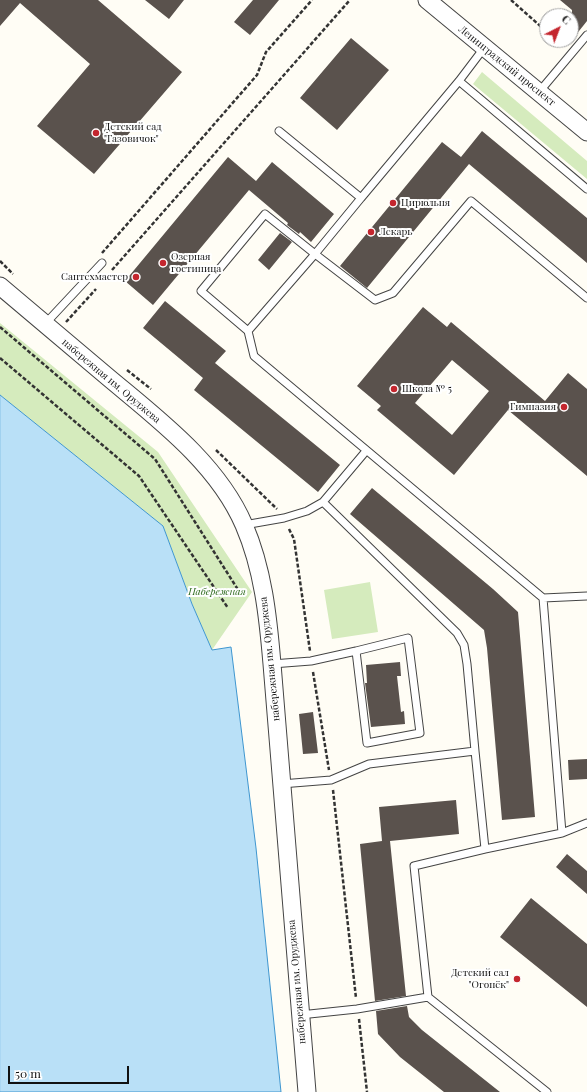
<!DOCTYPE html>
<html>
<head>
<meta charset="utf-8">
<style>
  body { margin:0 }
  #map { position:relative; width:587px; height:1092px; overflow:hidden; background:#fffdf5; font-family:"Playfair Display",serif }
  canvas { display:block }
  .north { position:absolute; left:539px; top:8px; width:40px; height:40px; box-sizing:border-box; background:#fff; border:1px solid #a0a0a0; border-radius:50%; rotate:42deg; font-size:11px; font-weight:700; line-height:16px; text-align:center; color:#111 }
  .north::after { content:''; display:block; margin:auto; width:14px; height:18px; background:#c4262e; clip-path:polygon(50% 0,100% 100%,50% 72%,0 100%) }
  .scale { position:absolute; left:8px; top:1066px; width:121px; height:18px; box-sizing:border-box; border:2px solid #111; border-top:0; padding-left:5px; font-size:12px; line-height:14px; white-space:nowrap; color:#111; -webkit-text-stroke:3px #fff; paint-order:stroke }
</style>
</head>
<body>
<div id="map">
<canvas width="587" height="1092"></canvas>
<div class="north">С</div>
<div class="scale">50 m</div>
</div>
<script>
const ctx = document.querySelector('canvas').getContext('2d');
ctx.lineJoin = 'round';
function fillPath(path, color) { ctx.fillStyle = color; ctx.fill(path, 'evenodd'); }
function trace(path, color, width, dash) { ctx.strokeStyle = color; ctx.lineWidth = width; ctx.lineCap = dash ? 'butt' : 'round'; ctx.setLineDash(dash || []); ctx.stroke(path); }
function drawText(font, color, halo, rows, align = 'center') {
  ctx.font = font + ' "Playfair Display",serif'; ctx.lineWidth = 4; ctx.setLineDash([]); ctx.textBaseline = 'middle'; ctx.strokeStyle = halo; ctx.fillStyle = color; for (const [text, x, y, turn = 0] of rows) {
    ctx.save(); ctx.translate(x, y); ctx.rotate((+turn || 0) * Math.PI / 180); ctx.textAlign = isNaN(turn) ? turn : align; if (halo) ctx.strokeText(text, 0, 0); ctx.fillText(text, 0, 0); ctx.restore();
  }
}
fillPath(new Path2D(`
  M 482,72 L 587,161 L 587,179 L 473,84 Z
  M 0,323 L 158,452 L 252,592 L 212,650 L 192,604 L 163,526 L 0,395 Z
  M 370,582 L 378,632 L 332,639 L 324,590 Z`), '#d5ebbd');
const water = new Path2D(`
  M 0,395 L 163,526 L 192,604 L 212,650 L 231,647 L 256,848 L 281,1092 L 0,1092 Z`);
fillPath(water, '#b9e0f7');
trace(water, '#3f96cf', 1);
fillPath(new Path2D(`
  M 0,0 L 98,0 L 182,72 L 94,174 L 37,126 L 90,64 L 20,3 L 0,26 Z
  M 145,0 L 184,0 L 169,19 Z
  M 253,0 L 279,0 L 250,35 L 234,22 Z
  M 560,0 L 587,0 L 587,21 L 571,41 L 572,10 Z
  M 351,38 L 389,70 L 337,130 L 300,98 Z
  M 482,131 L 587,218 L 587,263 L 469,164 L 367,288 L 340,266 L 442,142 L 461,157 Z
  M 228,157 L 256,181 L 272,162 L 334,214 L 311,242 L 300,232 L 299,234 L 287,225 L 288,223 L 249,190 L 153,305 L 125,281 Z
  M 280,233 L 292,242 L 269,270 L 258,260 Z
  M 165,301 L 226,351 L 215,363 L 340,465 L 318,492 L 194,390 L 203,378 L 143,328 Z
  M 423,307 L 447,327 L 451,322 L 545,401 L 568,373 L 587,389 L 587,476 L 508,410 L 454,475 L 377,410 L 381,406 L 357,386 ZM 452,360 L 489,391 L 452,435 L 415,403 Z
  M 372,488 L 493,589 L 518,612 L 535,817 L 502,820 L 487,648 L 484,630 L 350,514 Z
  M 400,662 L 401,676 L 397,676 L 401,712 L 404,711 L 405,724 L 371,727 L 365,683 L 367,683 L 366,665 Z
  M 313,712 L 318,753 L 303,754 L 299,714 Z
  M 587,759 L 587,779 L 569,780 L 568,760 Z
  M 456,800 L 459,834 L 390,841 L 406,996 L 375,1001 L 360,844 L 382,841 L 379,807 Z
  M 567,854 L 587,871 L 587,894 L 556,867 Z
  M 531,898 L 587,944 L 587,1007 L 500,937 Z
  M 407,1006 L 409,1017 L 422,1030 L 500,1092 L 444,1092 L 400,1057 L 378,1034 L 376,1011 Z`), '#5a524d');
const service = new Path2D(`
  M 459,81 L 587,189
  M 539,92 L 587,35
  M 279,131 L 361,198 L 315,254 L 265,214 L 201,291 L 248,331 L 254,356 L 543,598 L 587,596
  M 361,198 L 459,81 L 484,48
  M 45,324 L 102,263
  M 248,331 L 315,254 L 375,300 L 393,293 L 471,201 L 587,298
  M 323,502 L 457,633 L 464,645 L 467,664 L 475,751
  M 244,525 L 284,518 L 307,511 L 323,502 L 366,451
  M 272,664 L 311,661 L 356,651 L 408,638 L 420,733 L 367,743 L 356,651
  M 281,784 L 331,780 L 369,764 L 475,751 L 485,849 L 562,833 L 543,598
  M 562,833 L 587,823
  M 485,849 L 414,866 L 428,997 L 547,1092
  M 300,1015 L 357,1009 L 428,997`);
const tertiary = new Path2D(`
  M 427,0 L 587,132
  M 0,286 C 36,316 72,347 109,378 C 158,419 218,464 244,525 C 263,569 268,616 272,664 L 307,1092`);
trace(service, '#444', 9);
trace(tertiary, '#444', 19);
trace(new Path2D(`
  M 511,0 L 547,32
  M 556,40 L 557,41
  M 102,253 L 257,75 L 266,52 L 312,0
  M 0,261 L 13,274
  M 112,270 L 350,0
  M 66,322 L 96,289
  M 0,327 L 155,459 L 242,596
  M 0,358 L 139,476 L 228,608
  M 127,370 L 151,389
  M 216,450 L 277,509
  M 289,529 L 294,539 L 310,651
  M 313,672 L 329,770
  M 333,790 L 356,998
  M 359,1019 L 367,1092`), '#333', 2.5, [4, 2]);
trace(service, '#fff', 7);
trace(tertiary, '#fff', 17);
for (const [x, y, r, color] of [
  [96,133,4,"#c4262e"],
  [393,203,4,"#c4262e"],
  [371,232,4,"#c4262e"],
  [163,263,4,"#c4262e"],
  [136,277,4,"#c4262e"],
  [394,389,4,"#c4262e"],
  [564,407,4,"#c4262e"],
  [517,979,4,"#c4262e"]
]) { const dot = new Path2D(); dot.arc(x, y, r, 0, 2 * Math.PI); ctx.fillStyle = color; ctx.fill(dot); trace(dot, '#fff', 1.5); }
drawText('10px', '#111', '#fff', [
  ["Ленинградский проспект",507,66,39],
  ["набережная им. Оруджева",111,381,40],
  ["набережная им. Оруджева",270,659,-96],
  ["набережная им. Оруджева",297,982,-95]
]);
drawText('10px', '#111', '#fff', [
  ["Детский сад",104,127],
  ["\"Газовичок\"",104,139],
  ["Цирюльня",401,203],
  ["Лекарь",379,232],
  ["Озерная",171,257],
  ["гостиница",171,269],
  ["Сантехмастер",128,277,"right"],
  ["Школа № 5",402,389],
  ["Гимназия",556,407,"right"],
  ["Детский сал",509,973,"right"],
  ["\"Огонёк\"",509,985,"right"]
], 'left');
drawText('italic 10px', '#2f6b1f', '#fff', [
  ["Набережная",217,592]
]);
</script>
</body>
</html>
